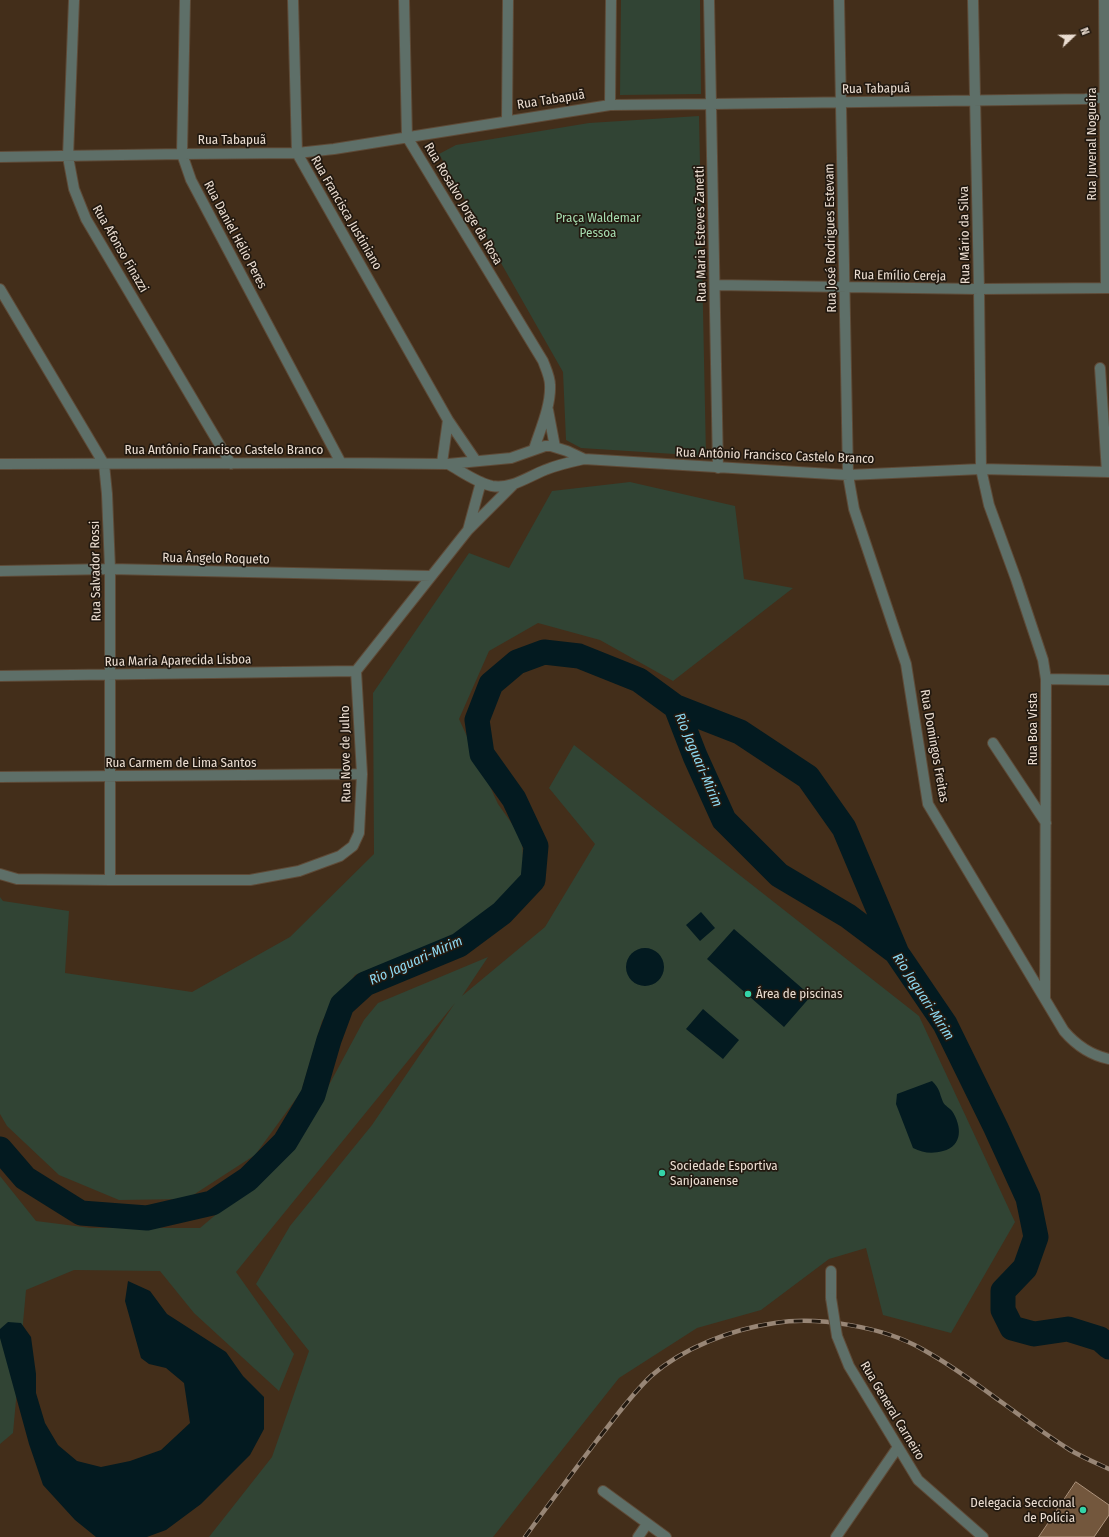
<!DOCTYPE html>
<html>
<head>
<meta charset="utf-8">
<style>
  body { margin:0 }
  #map { position:relative; width:1109px; height:1537px; overflow:hidden; background:#432e1a; font-family:"Fira Sans Condensed",sans-serif }
  canvas { display:block }
  .north { position:absolute; left:1053px; top:16px; width:40px; height:40px; -webkit-text-stroke:3px #221910; paint-order:stroke; rotate:68deg; font-size:11px; font-weight:700; line-height:16px; text-align:center; color:#ebddd1 }
  .north::after { content:''; display:block; margin:auto; width:14px; height:18px; background:#ebddd1; clip-path:polygon(50% 0,100% 100%,50% 72%,0 100%) }
</style>
</head>
<body>
<div id="map">
<canvas width="1109" height="1537"></canvas>
<div class="north">N</div>
</div>
<script>
const ctx = document.querySelector('canvas').getContext('2d');
ctx.lineJoin = 'round';
function fillPath(path, color) { ctx.fillStyle = color; ctx.fill(path, 'evenodd'); }
function trace(path, color, width, dash) { ctx.strokeStyle = color; ctx.lineWidth = width; ctx.lineCap = dash ? 'butt' : 'round'; ctx.setLineDash(dash || []); ctx.stroke(path); }
function drawText(font, color, halo, rows, align = 'center') {
  ctx.font = font + ' "Fira Sans Condensed",sans-serif'; ctx.lineWidth = 3.5; ctx.setLineDash([]); ctx.textBaseline = 'middle'; ctx.strokeStyle = halo; ctx.fillStyle = color; for (const [text, x, y, turn = 0] of rows) {
    ctx.save(); ctx.translate(x, y); ctx.rotate((+turn || 0) * Math.PI / 180); ctx.textAlign = isNaN(turn) ? turn : align; if (halo) ctx.strokeText(text, 0, 0); ctx.fillText(text, 0, 0); ctx.restore();
  }
}
fillPath(new Path2D(`
  M 621,0 L 700,0 L 701,94 L 620,95 Z
  M 699,116 L 706,456 L 581,448 L 566,440 L 563,372 L 439,154 L 456,145 L 589,123 Z
  M 630,482 L 735,506 L 744,579 L 793,588 L 673,681 L 600,640 L 538,623 L 489,651 L 459,719 L 498,804 L 522,838 L 524,881 L 464,932 L 355,975 L 322,1021 L 301,1092 L 255,1155 L 187,1199 L 119,1200 L 59,1175 L 7,1126 L 0,1114 L 0,897 L 3,901 L 69,911 L 65,973 L 192,992 L 290,937 L 374,854 L 373,693 L 469,553 L 509,568 L 552,491 Z
  M 574,745 L 919,1016 L 1015,1222 L 951,1333 L 883,1315 L 866,1248 L 829,1259 L 761,1310 L 697,1328 L 619,1378 L 493,1537 L 209,1537 L 272,1457 L 309,1351 L 256,1284 L 290,1226 L 372,1125 L 455,1003 L 236,1272 L 294,1354 L 279,1391 L 194,1313 L 160,1271 L 74,1270 L 26,1290 L 13,1433 L 0,1444 L 0,1176 L 36,1221 L 91,1228 L 200,1228 L 295,1148 L 364,1020 L 378,1003 L 488,957 L 462,996 L 545,927 L 595,844 L 549,788 Z`), '#314434');
fillPath(new Path2D(`
  M 701,912 L 715,928 L 700,941 L 686,925 Z
  M 734,929 L 811,996 L 784,1027 L 707,959 Z
  M626 967a19 19 0 1 1 38 0a19 19 0 1 1-38 0Z
  M 703,1009 L 739,1040 L 723,1059 L 686,1029 Z
  M 932,1081 C 940,1089 939,1092 943,1102 C 945,1106 950,1108 952,1111 C 962,1126 963,1146 943,1151 C 932,1154 923,1153 913,1148 L 896,1104 L 897,1094 Z
  M 128,1281 L 150,1291 L 167,1314 L 226,1352 L 243,1376 L 264,1397 L 264,1429 L 250,1455 L 201,1504 L 166,1530 L 147,1537 L 96,1537 L 75,1520 L 43,1485 L 29,1444 L 0,1338 L 0,1329 L 8,1322 L 21,1323 L 31,1337 L 36,1374 L 36,1393 L 45,1423 L 58,1445 L 77,1461 L 101,1467 L 130,1461 L 161,1450 L 190,1423 L 184,1383 L 166,1368 L 149,1364 L 141,1358 L 125,1301 Z`), '#031a20');
trace(new Path2D(`
  M 676,707 L 740,732 L 808,777 L 844,828 L 896,951
  M 0,1149 L 25,1178 L 81,1213 L 147,1218 L 212,1203 L 248,1179 L 285,1142 L 313,1095 L 329,1040 L 342,1005 L 365,984 L 459,945 L 502,913 L 533,880 L 536,846 L 514,799 L 482,754 L 477,720 L 491,684 L 517,662 L 544,652 L 579,656 L 639,680 L 676,707 L 695,756 L 724,820 L 779,875 L 848,916 L 896,952 L 945,1024 L 996,1128 L 1028,1198 L 1036,1237 L 1025,1268 L 1003,1291 L 1003,1310 L 1012,1328 L 1034,1334 L 1068,1329 L 1100,1339 L 1109,1347`), '#031a20', 25);
const building = new Path2D(`
  M 1076,1482 L 1109,1505 L 1109,1515 L 1094,1537 L 1039,1537 Z`);
fillPath(building, '#73573d');
trace(building, '#ae947d', 1);
const minor = new Path2D(`
  M 74,0 L 68,157 L 74,189 L 86,219 L 231,464
  M 185,0 L 182,154 L 191,180 L 341,463
  M 293,0 L 297,153 L 448,420 L 476,461
  M 404,0 L 407,137 L 543,361 C 546,369 550,377 550,385 C 551,406 540,430 534,449
  M 709,0 L 718,468
  M 839,0 L 848,475 L 854,509 L 906,664 L 928,804 L 1064,1031 C 1076,1045 1090,1055 1109,1059
  M 973,0 L 979,289 L 981,469 L 989,505 L 1016,579 L 1043,660 L 1046,679 L 1045,999
  M 1104,0 L 1106,288
  M 610,105 L 611,0
  M 507,120 L 508,0
  M 0,157 L 182,154 L 297,153 L 334,149 L 610,105 L 711,104 L 1085,99 L 1109,97
  M 715,285 L 979,289 L 1109,288
  M 0,289 L 104,464 L 107,494 L 110,569 L 110,880
  M 1100,368 L 1107,472
  M 548,410 L 555,447
  M 442,463 L 448,420
  M 0,464 L 341,463 L 448,464 L 511,458 L 545,446 L 551,446 L 567,451 L 584,459
  M 448,464 C 461,471 477,483 492,486 C 512,489 527,477 545,470 C 557,465 570,462 584,459 L 848,475 L 981,469 L 1109,472
  M 468,530 L 481,482
  M 0,571 L 110,569 L 431,576
  M 0,676 L 356,671
  M 1046,679 L 1109,680
  M 993,743 L 1046,823
  M 0,777 L 362,774
  M 0,874 L 17,879 L 110,880 L 250,880 L 299,871 L 340,856 L 353,846 L 359,833 L 362,774 L 356,671 L 468,530 L 513,485
  M 831,1271 L 831,1298
  M 837,1336 L 849,1366 L 918,1480 L 983,1537
  M 603,1491 L 666,1537
  M 638,1537 L 647,1524
  M 836,1537 L 898,1447`);
trace(minor, '#5e4a37', 12);
trace(minor, '#5e6f68', 10);
const rail = new Path2D(`
  M 525,1537 C 549,1504 573,1472 598,1439 C 615,1418 631,1395 651,1376 C 684,1347 733,1329 775,1323 C 818,1316 884,1327 922,1349 C 974,1378 1019,1418 1070,1450 C 1082,1457 1096,1463 1109,1469`);
trace(rail, '#988676', 4.5);
trace(rail, '#221910', 3, [9]);
const minorBridge = new Path2D(`
  M 831,1298 L 837,1336`);
trace(minorBridge, '#5e4a37', 12, []);
trace(minorBridge, '#5e6f68', 10);
for (const [x, y, r, color] of [
  [748,994,4,"#34d4a8"],
  [662,1173,4,"#34d4a8"],
  [1083,1510,4,"#34d4a8"]
]) { const dot = new Path2D(); dot.arc(x, y, r, 0, 2 * Math.PI); ctx.fillStyle = color; ctx.fill(dot); trace(dot, '#221910', 1.5); }
drawText('13px', '#ebddd1', '#221910', [
  ["Rua Tabapuã",876,89,-1],
  ["Rua Tabapuã",551,100,-9],
  ["Rua Tabapuã",232,140],
  ["Rua Juvenal Nogueira",1092,144,-90],
  ["Rua Rosalvo Jorge da Rosa",463,204,59],
  ["Rua Francisca Justiniano",346,213,60],
  ["Rua Maria Esteves Zanetti",701,234,-91],
  ["Rua Daniel Hélio Peres",235,235,62],
  ["Rua Mário da Silva",965,235,-91],
  ["Rua José Rodrigues Estevam",831,238,-91],
  ["Rua Afonso Finazzi",120,249,60],
  ["Rua Emílio Cereja",900,276,1],
  ["Rua Antônio Francisco Castelo Branco",224,450],
  ["Rua Antônio Francisco Castelo Branco",775,456,2],
  ["Rua Ângelo Roqueto",216,559,1],
  ["Rua Salvador Rossi",96,571,-91],
  ["Rua Maria Aparecida Lisboa",178,661,-1],
  ["Rua Boa Vista",1033,729,-90],
  ["Rua Domingos Freitas",934,746,80],
  ["Rua Nove de Julho",346,754,-91],
  ["Rua Carmem de Lima Santos",181,763],
  ["Rua General Carneiro",892,1411,59]
]);
drawText('13px', '#a6dcaf', '#221910', [
  ["Praça Waldemar",598,218],
  ["Pessoa",598,233]
]);
drawText('13px', '#ebddd1', '#221910', [
  ["Área de piscinas",756,994],
  ["Sociedade Esportiva",670,1166],
  ["Sanjoanense",670,1181],
  ["Delegacia Seccional",1075,1503,"right"],
  ["de Polícia",1075,1518,"right"]
], 'left');
drawText('italic 14px', '#8ddaf3', '#221910', [
  ["Rio Jaguari-Mirim",698,760,67],
  ["Rio Jaguari-Mirim",416,961,-24],
  ["Rio Jaguari-Mirim",923,997,57]
]);
</script>
</body>
</html>
